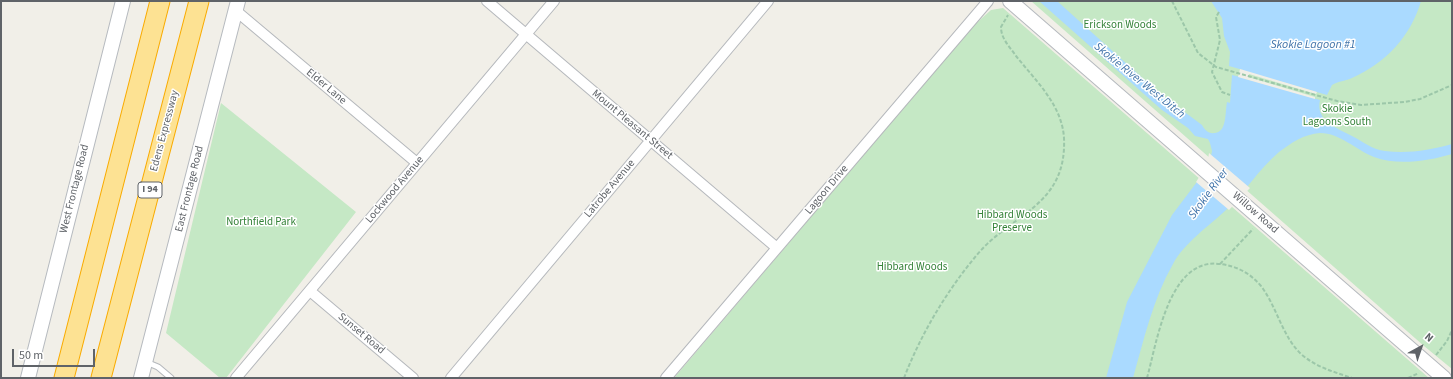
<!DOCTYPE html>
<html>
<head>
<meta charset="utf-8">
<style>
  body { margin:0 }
  #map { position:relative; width:1453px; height:379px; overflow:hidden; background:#f1efe8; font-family:"Source Sans 3",sans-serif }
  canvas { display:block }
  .frame { position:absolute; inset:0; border:2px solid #5f6368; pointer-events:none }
  .north { position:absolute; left:1401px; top:327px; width:40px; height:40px; -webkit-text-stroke:3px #fff; paint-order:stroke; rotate:40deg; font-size:11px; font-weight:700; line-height:16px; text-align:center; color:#5f6368 }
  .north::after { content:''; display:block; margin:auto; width:14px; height:18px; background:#5f6368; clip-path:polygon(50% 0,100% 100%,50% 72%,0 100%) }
  .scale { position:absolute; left:12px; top:349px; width:83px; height:18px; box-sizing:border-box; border:2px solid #5f6368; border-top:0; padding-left:5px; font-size:12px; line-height:14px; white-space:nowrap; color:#5f6368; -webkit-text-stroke:3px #fff; paint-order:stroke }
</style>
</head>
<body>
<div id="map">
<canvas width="1453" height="379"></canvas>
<div class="frame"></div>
<div class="north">N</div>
<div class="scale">50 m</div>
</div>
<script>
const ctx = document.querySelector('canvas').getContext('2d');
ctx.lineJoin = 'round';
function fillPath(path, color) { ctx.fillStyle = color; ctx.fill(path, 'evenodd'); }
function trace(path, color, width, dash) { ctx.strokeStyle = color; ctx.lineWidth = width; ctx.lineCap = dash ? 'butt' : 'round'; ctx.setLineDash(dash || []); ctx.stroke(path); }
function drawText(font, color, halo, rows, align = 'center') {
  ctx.font = font + ' "Source Sans 3",sans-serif'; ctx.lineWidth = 3; ctx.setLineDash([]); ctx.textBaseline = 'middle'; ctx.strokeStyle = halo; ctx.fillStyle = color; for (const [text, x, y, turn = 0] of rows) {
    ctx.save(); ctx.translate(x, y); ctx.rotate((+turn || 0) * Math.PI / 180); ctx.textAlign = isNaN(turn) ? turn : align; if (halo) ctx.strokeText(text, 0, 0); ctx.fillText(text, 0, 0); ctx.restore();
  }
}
fillPath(new Path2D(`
  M 1031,1 L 1452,1 L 1452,369 L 1424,346 Z
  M 1003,8 L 1429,378 L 674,378 L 973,26 L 991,10 Z
  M 221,103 L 356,212 L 226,378 L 220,378 L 166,333 Z`), '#c5e8c5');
fillPath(new Path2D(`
  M 1039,1 L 1057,1 L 1159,93 L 1202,125 C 1205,130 1208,134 1215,133 C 1227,132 1225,112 1227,102 L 1230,103 L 1232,75 L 1240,77 L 1243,70 L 1229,66 L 1230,52 L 1224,36 L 1222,18 L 1211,1 L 1421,1 C 1411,36 1386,63 1352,78 C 1346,81 1338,81 1332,85 L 1327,95 L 1248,72 L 1246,79 L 1320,100 C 1315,121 1337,128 1352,136 C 1362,141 1373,150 1385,151 C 1408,154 1430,150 1452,144 L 1452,154 C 1428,161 1398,166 1374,157 C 1356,150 1340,133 1320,133 C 1304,134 1291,143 1279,152 C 1259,169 1245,192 1226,210 C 1209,226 1184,243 1173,264 C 1153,299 1144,339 1133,378 L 1106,378 L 1127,302 L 1172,215 L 1209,166 L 1212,151 L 1210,143 L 1208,139 L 1195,136 L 1188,128 L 1162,110 Z`), '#aadaff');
fillPath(new Path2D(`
  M 1240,69 L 1317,92 L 1316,94 L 1249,74 L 1248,77 L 1315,97 L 1315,99 L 1238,77 Z
  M 1209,153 L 1250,188 L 1229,210 L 1196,182 L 1207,165 Z`), '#f1efe8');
const lane = new Path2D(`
  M 146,362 L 158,367 L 171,378`);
const street = new Path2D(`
  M 487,1 L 777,248
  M 235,10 L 417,163
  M 310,291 L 413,378
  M 236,378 L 554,1
  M 451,378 L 768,1
  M 666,378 L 988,1`);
const secondary = new Path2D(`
  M 1010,1 L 1444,378
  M 28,378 L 123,1
  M 141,378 L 238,1`);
const highway = new Path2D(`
  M 64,378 L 160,1
  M 101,378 L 199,1`);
trace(lane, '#b5b8bc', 7);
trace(street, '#b5b8bc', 12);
trace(secondary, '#b6babf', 16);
trace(highway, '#f9ab00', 21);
trace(new Path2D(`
  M 1172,1 L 1198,53 L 1216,67 L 1337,101 L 1361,105 L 1404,102 L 1420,99 L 1452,85
  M 1219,12 L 1216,17 L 1220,40 L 1212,72 L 1222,92 L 1230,95
  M 1220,264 L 1253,229
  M 1436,355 L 1447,341 L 1452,330
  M 904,378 C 921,334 946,292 976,256 C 1011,213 1067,207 1064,138 C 1062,105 1036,81 1016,56 C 1010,47 1001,39 1001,27 L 1008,15
  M 1147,378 C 1157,342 1169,257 1220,264 C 1237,266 1250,273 1261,286 C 1277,307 1282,336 1301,354 C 1316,367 1334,372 1352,378
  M 1408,378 L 1419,373`), '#9cc7a9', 2, [4, 2]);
trace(lane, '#fff', 5);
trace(street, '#fff', 10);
trace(secondary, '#fff', 14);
trace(highway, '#fde293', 19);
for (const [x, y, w] of [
  [150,190,24]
]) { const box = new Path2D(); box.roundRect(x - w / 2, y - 8, w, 16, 3); ctx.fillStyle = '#fff'; ctx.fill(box); trace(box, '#5f6368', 1); }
drawText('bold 10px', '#5f6368', null, [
  ["I 94",150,190]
]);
drawText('11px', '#348238', '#fff', [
  ["Erickson Woods",1120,26],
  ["Skokie",1337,110],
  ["Lagoons South",1337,123],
  ["Hibbard Woods",1012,216],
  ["Preserve",1012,229],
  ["Northfield Park",261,223],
  ["Hibbard Woods",912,268]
]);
drawText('11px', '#5f6368', '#fff', [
  ["Elder Lane",326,87,40],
  ["Mount Pleasant Street",632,125,40],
  ["Edens Expressway",165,131,-75],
  ["West Frontage Road",75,189,-76],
  ["East Frontage Road",190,189,-76],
  ["Latrobe Avenue",610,189,-50],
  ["Lockwood Avenue",395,190,-50],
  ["Lagoon Drive",827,190,-50],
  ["Willow Road",1255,213,41],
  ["Sunset Road",361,334,40]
]);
drawText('italic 12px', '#4174aa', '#fff', [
  ["Skokie Lagoon #1",1313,45],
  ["Skokie River West Ditch",1139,81,39],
  ["Skokie River",1209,194,-54]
]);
</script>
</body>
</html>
